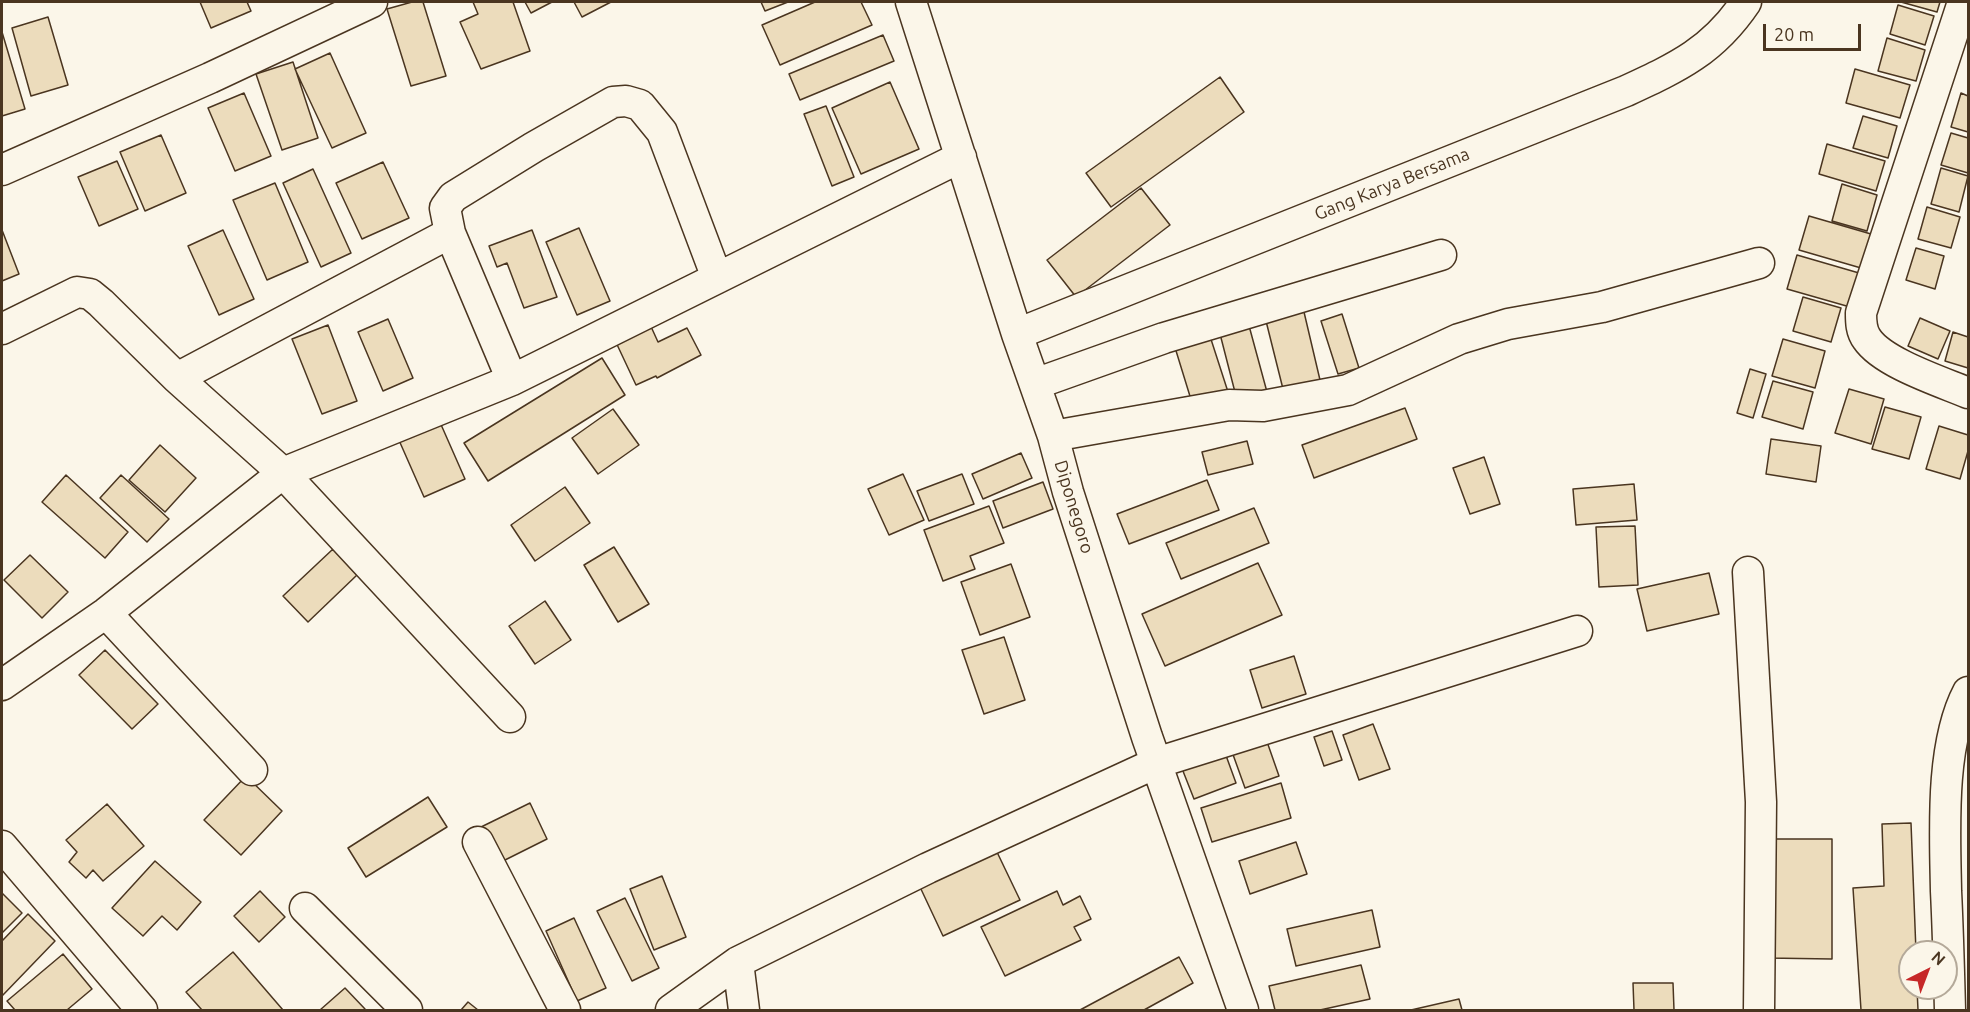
<!DOCTYPE html>
<html>
<head>
<meta charset="utf-8">
<style>
  body { margin:0 }
  #map { position:relative; width:1970px; height:1012px; overflow:hidden; background:#fbf6e9; font-family:Ubuntu,sans-serif }
  canvas { display:block }
  .frame { position:absolute; inset:0; border:3px solid #4a3520; pointer-events:none }
  .north { position:absolute; left:1898px; top:940px; width:60px; height:60px; box-sizing:border-box; background:#fbf6e9; border:2px solid #b4a999; border-radius:50%; rotate:42deg; font-size:16px; font-weight:700; line-height:24px; text-align:center; color:#4a3520 }
  .north::after { content:''; display:block; margin:auto; width:21px; height:27px; background:#c62828; clip-path:polygon(50% 0,100% 100%,50% 72%,0 100%) }
  .scale { position:absolute; left:1763px; top:24px; width:98px; height:27px; box-sizing:border-box; border:3px solid #4a3520; border-top:0; padding-left:8px; font-size:18px; line-height:21px; white-space:nowrap; color:#4a3520; -webkit-text-stroke:4px #fbf6e9; paint-order:stroke }
</style>
</head>
<body>
<div id="map">
<canvas width="1970" height="1012"></canvas>
<div class="frame"></div>
<div class="north">N</div>
<div class="scale">20 m</div>
</div>
<script>
const ctx = document.querySelector('canvas').getContext('2d');
ctx.lineJoin = 'round';
function fillPath(path, color) { ctx.fillStyle = color; ctx.fill(path, 'evenodd'); }
function trace(path, color, width, dash) { ctx.strokeStyle = color; ctx.lineWidth = width; ctx.lineCap = dash ? 'butt' : 'round'; ctx.setLineDash(dash || []); ctx.stroke(path); }
function drawText(font, color, halo, rows, align = 'center') {
  ctx.font = font + ' Ubuntu,sans-serif'; ctx.lineWidth = 4.5; ctx.setLineDash([]); ctx.textBaseline = 'middle'; ctx.strokeStyle = halo; ctx.fillStyle = color; for (const [text, x, y, turn = 0] of rows) {
    ctx.save(); ctx.translate(x, y); ctx.rotate((+turn || 0) * Math.PI / 180); ctx.textAlign = isNaN(turn) ? turn : align; if (halo) ctx.strokeText(text, 0, 0); ctx.fillText(text, 0, 0); ctx.restore();
  }
}
const building = new Path2D(`
  M 200,2 L 247,2 L 251,11 L 211,28 Z
  M 412,2 L 423,2 L 446,76 L 411,86 L 387,9 Z
  M 473,2 L 513,2 L 530,51 L 481,69 L 460,22 L 478,14 Z
  M 525,2 L 552,2 L 531,13 Z
  M 574,2 L 611,2 L 582,17 Z
  M 761,2 L 788,2 L 765,11 Z
  M 815,2 L 861,2 L 872,25 L 780,65 L 762,25 Z
  M 1901,2 L 1940,2 L 1937,12 Z
  M 1898,5 L 1934,16 L 1925,45 L 1890,34 Z
  M 48,17 L 68,85 L 31,96 L 12,28 Z
  M 2,32 L 25,109 L 2,116 Z
  M 883,35 L 894,61 L 800,100 L 789,74 Z
  M 1887,38 L 1925,50 L 1916,81 L 1878,71 Z
  M 330,53 L 366,133 L 332,148 L 295,69 Z
  M 293,62 L 318,138 L 282,150 L 256,74 Z
  M 1855,69 L 1910,85 L 1900,118 L 1846,103 Z
  M 1220,77 L 1244,112 L 1111,207 L 1086,173 Z
  M 890,82 L 919,149 L 861,174 L 832,108 Z
  M 244,93 L 271,156 L 235,171 L 208,108 Z
  M 1961,93 L 1968,96 L 1968,132 L 1951,127 Z
  M 826,106 L 854,177 L 832,186 L 804,114 Z
  M 1863,116 L 1897,126 L 1888,158 L 1853,148 Z
  M 1951,133 L 1968,138 L 1968,173 L 1941,165 Z
  M 161,135 L 186,193 L 145,211 L 120,152 Z
  M 1827,144 L 1885,161 L 1876,191 L 1819,174 Z
  M 117,161 L 138,209 L 99,226 L 78,177 Z
  M 383,162 L 409,218 L 362,239 L 336,183 Z
  M 1941,168 L 1968,176 L 1959,212 L 1931,204 Z
  M 313,169 L 351,253 L 321,267 L 283,183 Z
  M 275,183 L 308,262 L 267,280 L 233,200 Z
  M 1842,184 L 1877,195 L 1867,231 L 1832,221 Z
  M 1141,188 L 1170,225 L 1076,297 L 1047,260 Z
  M 1927,207 L 1960,217 L 1951,248 L 1918,239 Z
  M 1809,216 L 1871,234 L 1861,268 L 1799,250 Z
  M 579,228 L 610,301 L 577,315 L 546,242 Z
  M 2,230 L 19,274 L 2,281 Z
  M 223,230 L 254,299 L 219,315 L 188,246 Z
  M 532,230 L 557,297 L 524,308 L 507,263 L 497,267 L 489,246 Z
  M 1916,248 L 1944,256 L 1935,289 L 1906,280 Z
  M 1797,255 L 1859,273 L 1850,307 L 1787,289 Z
  M 1803,297 L 1841,308 L 1831,342 L 1793,331 Z
  M 1304,312 L 1320,380 L 1283,389 L 1266,321 Z
  M 1342,314 L 1359,368 L 1338,374 L 1321,321 Z
  M 1920,318 L 1950,331 L 1938,359 L 1908,346 Z
  M 388,319 L 413,378 L 383,391 L 358,332 Z
  M 648,320 L 658,342 L 687,328 L 701,355 L 657,378 L 656,376 L 636,385 L 613,336 Z
  M 1248,322 L 1267,392 L 1237,400 L 1219,330 Z
  M 328,325 L 357,401 L 322,414 L 292,339 Z
  M 1208,330 L 1229,395 L 1193,406 L 1173,341 Z
  M 1953,332 L 1968,337 L 1968,368 L 1945,361 Z
  M 1783,339 L 1825,351 L 1815,388 L 1772,376 Z
  M 602,358 L 625,395 L 488,481 L 464,443 Z
  M 1750,369 L 1766,374 L 1753,418 L 1737,413 Z
  M 1773,381 L 1813,392 L 1803,429 L 1762,417 Z
  M 1849,389 L 1884,399 L 1871,444 L 1835,433 Z
  M 1885,407 L 1921,417 L 1909,459 L 1872,449 Z
  M 1405,408 L 1417,439 L 1314,478 L 1302,445 Z
  M 613,409 L 639,445 L 598,474 L 572,438 Z
  M 439,420 L 465,479 L 424,497 L 398,438 Z
  M 1939,426 L 1968,435 L 1968,451 L 1960,479 L 1926,469 Z
  M 1771,439 L 1821,446 L 1816,482 L 1766,474 Z
  M 1247,441 L 1253,464 L 1208,475 L 1202,452 Z
  M 160,445 L 196,478 L 165,512 L 129,480 Z
  M 1021,453 L 1032,478 L 983,499 L 972,474 Z
  M 1484,457 L 1500,504 L 1470,514 L 1453,468 Z
  M 903,474 L 924,520 L 889,535 L 868,489 Z
  M 962,474 L 974,504 L 929,521 L 917,491 Z
  M 66,475 L 128,532 L 105,558 L 42,502 Z
  M 121,475 L 169,519 L 147,542 L 100,498 Z
  M 1207,480 L 1219,510 L 1129,544 L 1117,514 Z
  M 1043,482 L 1053,509 L 1003,528 L 993,501 Z
  M 1634,484 L 1637,520 L 1576,525 L 1573,489 Z
  M 565,487 L 590,523 L 535,561 L 511,525 Z
  M 989,506 L 1004,543 L 970,556 L 975,569 L 943,581 L 924,530 Z
  M 1254,508 L 1269,543 L 1181,579 L 1166,543 Z
  M 1635,526 L 1638,585 L 1599,587 L 1596,527 Z
  M 614,547 L 649,604 L 618,622 L 584,565 Z
  M 333,549 L 357,575 L 308,622 L 283,596 Z
  M 30,555 L 68,592 L 42,618 L 4,580 Z
  M 1258,563 L 1282,615 L 1165,666 L 1142,614 Z
  M 1011,564 L 1030,617 L 980,635 L 961,582 Z
  M 1709,573 L 1719,614 L 1647,631 L 1637,589 Z
  M 545,601 L 571,640 L 535,664 L 509,626 Z
  M 1004,637 L 1025,700 L 984,714 L 962,650 Z
  M 105,650 L 158,704 L 132,729 L 79,675 Z
  M 1294,656 L 1306,694 L 1262,708 L 1250,670 Z
  M 1373,724 L 1390,769 L 1359,780 L 1343,735 Z
  M 1332,731 L 1342,760 L 1324,766 L 1314,737 Z
  M 1265,736 L 1279,776 L 1245,788 L 1231,749 Z
  M 1224,750 L 1236,783 L 1194,799 L 1181,766 Z
  M 246,776 L 282,811 L 241,855 L 204,820 Z
  M 1281,783 L 1291,818 L 1212,842 L 1201,808 Z
  M 428,797 L 447,827 L 366,877 L 348,848 Z
  M 530,803 L 547,839 L 497,864 L 479,828 Z
  M 107,804 L 144,846 L 103,881 L 93,870 L 86,878 L 69,862 L 77,852 L 66,840 Z
  M 1911,823 L 1916,952 L 1910,952 L 1910,988 L 1917,988 L 1918,1010 L 1861,1010 L 1853,888 L 1884,886 L 1882,824 Z
  M 1766,839 L 1832,839 L 1832,959 L 1767,958 Z
  M 1296,842 L 1307,874 L 1250,894 L 1239,861 Z
  M 996,850 L 1020,900 L 943,936 L 920,887 Z
  M 155,861 L 201,902 L 177,930 L 162,916 L 143,936 L 112,908 Z
  M 662,876 L 686,937 L 654,950 L 630,889 Z
  M 260,891 L 285,917 L 259,942 L 234,916 Z
  M 1057,891 L 1063,905 L 1080,896 L 1091,919 L 1074,927 L 1081,940 L 1005,976 L 981,927 Z
  M 2,893 L 22,913 L 2,933 Z
  M 625,898 L 659,968 L 632,981 L 597,911 Z
  M 1372,910 L 1380,947 L 1296,966 L 1287,929 Z
  M 28,914 L 55,941 L 2,996 L 2,941 Z
  M 574,918 L 606,988 L 577,1001 L 546,931 Z
  M 233,952 L 283,1010 L 202,1010 L 186,992 Z
  M 63,954 L 92,989 L 67,1010 L 15,1010 L 7,1001 Z
  M 1179,957 L 1193,983 L 1144,1010 L 1080,1010 Z
  M 1361,965 L 1370,999 L 1320,1010 L 1275,1010 L 1269,986 Z
  M 1633,983 L 1673,983 L 1674,1010 L 1634,1010 Z
  M 345,988 L 365,1009 L 364,1010 L 320,1010 Z
  M 1459,999 L 1462,1010 L 1411,1010 Z
  M 468,1002 L 478,1010 L 461,1010 Z`);
fillPath(building, '#ecdcbc');
trace(building, '#4a3520', 1.5);
const minor = new Path2D(`
  M 911,2 L 1017,334 L 1053,436 L 1068,492 L 1147,737 L 1243,1010
  M 1963,2 L 1861,313 C 1861,322 1861,331 1867,339 C 1883,363 1942,382 1968,393
  M 2,170 L 210,78 L 372,2
  M 2,329 L 77,292 L 90,294 L 101,303 L 177,378 L 283,473 L 510,717
  M 1017,334 L 1626,91 C 1678,67 1713,51 1746,2
  M 177,378 L 450,233
  M 512,380 L 450,233 L 445,208 L 453,197 L 534,147 L 613,102 L 626,101 L 640,105 L 662,132 L 717,278
  M 1035,384 L 1164,338 L 1441,255
  M 1053,436 L 1229,405 L 1263,406 L 1348,390 L 1459,339 L 1508,324 L 1602,307 L 1759,263
  M 1748,572 L 1761,802 L 1759,1010
  M 106,613 L 252,770
  M 2,685 L 106,613 L 283,473 L 512,380 L 961,157
  M 478,842 L 565,1010
  M 2,846 L 142,1010
  M 305,908 L 407,1010
  M 738,962 L 744,1010
  M 671,1010 L 738,962 L 928,868 L 1156,763 L 1577,631
  M 1950,1010 C 1949,971 1948,931 1946,891 C 1945,832 1940,745 1968,692`);
trace(minor, '#4a3520', 33);
trace(minor, '#fbf6e9', 30);
drawText('18px', '#4a3520', '#fbf6e9', [
  ["Gang Karya Bersama",1392,184,-22],
  ["Diponegoro",1074,507,73]
]);
</script>
</body>
</html>
